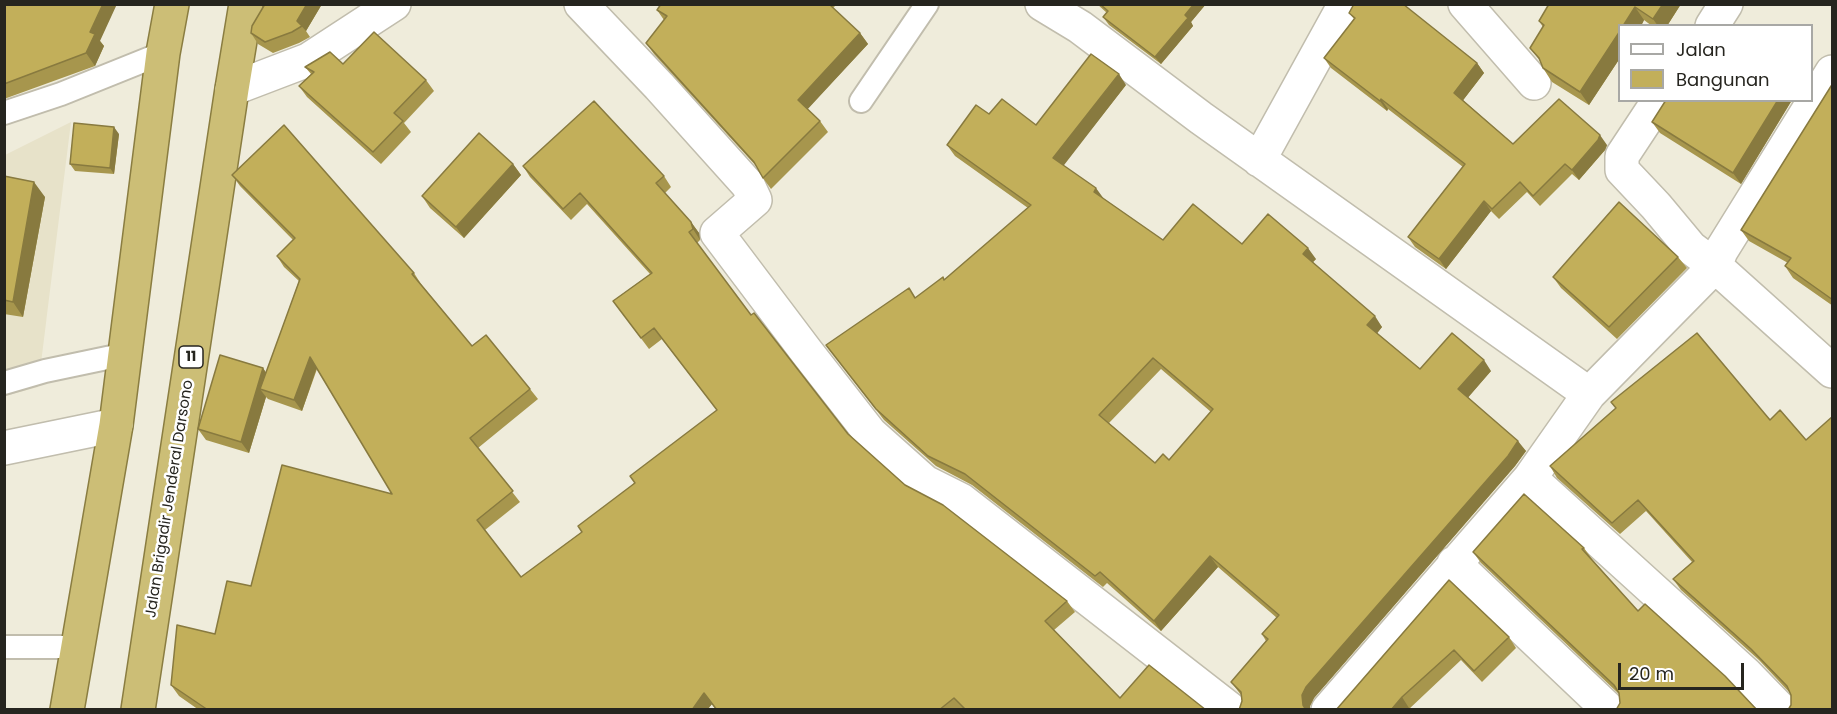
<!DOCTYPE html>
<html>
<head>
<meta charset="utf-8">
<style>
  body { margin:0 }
  #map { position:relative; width:1837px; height:714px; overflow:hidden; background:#efecdb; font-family:Poppins,sans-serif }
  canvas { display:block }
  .frame { position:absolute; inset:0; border:6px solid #26251f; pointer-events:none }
  .legend { position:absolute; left:1618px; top:24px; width:195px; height:78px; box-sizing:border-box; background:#fff; border:2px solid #a8a8a5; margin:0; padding:8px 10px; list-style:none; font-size:18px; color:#26251f }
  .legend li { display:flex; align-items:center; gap:12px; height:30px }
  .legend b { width:30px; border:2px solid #a8a8a5 }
  .scale { position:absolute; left:1618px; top:663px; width:126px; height:27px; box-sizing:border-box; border:3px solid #26251f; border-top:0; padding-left:8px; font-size:18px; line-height:21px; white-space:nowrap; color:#26251f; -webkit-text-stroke:4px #fff; paint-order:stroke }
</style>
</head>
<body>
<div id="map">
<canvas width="1837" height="714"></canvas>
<div class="frame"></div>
<ul class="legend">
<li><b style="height:8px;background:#fff"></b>Jalan</li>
<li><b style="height:16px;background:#c2af5a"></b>Bangunan</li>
</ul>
<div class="scale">20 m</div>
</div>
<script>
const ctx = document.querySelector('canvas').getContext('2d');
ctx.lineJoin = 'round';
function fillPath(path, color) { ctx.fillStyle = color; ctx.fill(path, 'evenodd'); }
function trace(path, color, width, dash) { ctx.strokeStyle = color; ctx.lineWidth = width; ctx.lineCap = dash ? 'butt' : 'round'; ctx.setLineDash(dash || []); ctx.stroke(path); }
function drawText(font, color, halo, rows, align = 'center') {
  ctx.font = font + ' Poppins,sans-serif'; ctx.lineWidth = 5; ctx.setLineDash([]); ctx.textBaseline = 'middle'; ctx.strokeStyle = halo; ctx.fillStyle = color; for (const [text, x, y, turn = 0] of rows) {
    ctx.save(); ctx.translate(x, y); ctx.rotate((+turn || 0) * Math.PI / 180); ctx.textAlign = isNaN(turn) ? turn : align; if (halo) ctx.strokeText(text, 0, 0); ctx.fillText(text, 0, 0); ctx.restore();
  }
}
fillPath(new Path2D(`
  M 71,122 L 38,387 L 5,396 L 5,155 Z`), '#e7e2c9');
const service = new Path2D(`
  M 861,101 L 927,4
  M 4,113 L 61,94 L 163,53
  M 4,383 L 45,371 L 126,354
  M 4,647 L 78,647`);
const minor = new Path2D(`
  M 581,4 L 659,86 L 748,185 L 755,200 L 717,233 L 806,351 L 870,433 L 925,482 L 961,500 L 1231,710
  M 1042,4 L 1080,27 L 1201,118 L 1589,394
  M 1465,4 L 1534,83
  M 1712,26 L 1726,4
  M 232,89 L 308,60 L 394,4
  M 1659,100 L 1622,156 L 1622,170 L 1656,206 L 1691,248 L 1715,266 L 1832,371
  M 1259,160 L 1345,4
  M 4,448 L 116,425
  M 1530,478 L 1746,674 L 1781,710
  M 1454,563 L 1609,710
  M 1328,710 L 1530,478 L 1589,394 L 1715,266 L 1721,251 L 1832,72`);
const trunk = new Path2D(`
  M 67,710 L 116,425 L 163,53 L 172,4
  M 138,710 L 232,89 L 246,4`);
trace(service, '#c1bdad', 26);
trace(minor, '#c1bdad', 36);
trace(trunk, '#8a7d41', 36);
trace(service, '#fff', 22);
trace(minor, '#fff', 33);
trace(trunk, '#ccbe76', 33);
fillPath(new Path2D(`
  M 4,4 L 100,41 L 104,46 L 95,66 L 4,99 Z
  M 265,4 L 322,4 L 306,31 L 310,37 L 299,43 L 273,53 L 258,44 L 251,33 Z
  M 661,4 L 837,4 L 833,8 L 860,33 L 868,44 L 807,109 L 820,121 L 828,132 L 771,189 L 763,178 L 757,167 L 654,54 L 646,43 L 664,20 L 657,10 Z
  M 1097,4 L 1206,4 L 1191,22 L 1193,26 L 1161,64 L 1109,25 L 1103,17 L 1107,13 Z
  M 1354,4 L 1406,4 L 1405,6 L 1477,63 L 1484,73 L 1463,100 L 1513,144 L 1607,145 L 1605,150 L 1579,180 L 1572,174 L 1540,206 L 1527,192 L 1499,219 L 1491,211 L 1446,269 L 1415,247 L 1408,237 L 1463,167 L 1388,109 L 1387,111 L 1331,68 L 1324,58 L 1354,19 L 1349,13 Z
  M 1549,4 L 1681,4 L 1667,26 L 1652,26 L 1644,20 L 1641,26 L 1620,26 L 1620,58 L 1589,105 L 1552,82 L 1543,68 L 1541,62 L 1530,48 L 1543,27 L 1539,21 Z
  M 343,64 L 426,80 L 434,91 L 404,123 L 411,132 L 381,164 L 307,97 L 299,86 L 311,74 L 305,67 Z
  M 1833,83 L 1833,306 L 1793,278 L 1785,266 L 1788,263 L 1749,241 L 1741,230 Z
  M 1126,85 L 1063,165 L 1103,198 L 1163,240 L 1242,244 L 1316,259 L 1313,262 L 1382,327 L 1377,333 L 1420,369 L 1491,371 L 1468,397 L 1526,451 L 1515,466 L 1314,698 L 1310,706 L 1242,701 L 1241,695 L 1231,682 L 1266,641 L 1262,634 L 1277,618 L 1218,567 L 1161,631 L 1107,583 L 1103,587 L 972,485 L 936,466 L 884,420 L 826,345 L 915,298 L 944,280 L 1028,208 L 955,156 L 947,145 L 989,114 L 1036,125 ZM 1161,369 L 1211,412 L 1169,460 L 1155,463 L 1109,423 Z
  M 1792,100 L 1741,184 L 1660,133 L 1652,122 Z
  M 119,134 L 114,174 L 75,171 L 70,164 Z
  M 513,164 L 521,175 L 464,238 L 430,208 L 422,196 Z
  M 523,166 L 664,176 L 671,187 L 665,193 L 691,222 L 699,233 L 700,240 L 697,243 L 751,315 L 848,434 L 905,485 L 1067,601 L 1075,612 L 1054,630 L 1120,698 L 1206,710 L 963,710 L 962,709 L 961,710 L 716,710 L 712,704 L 707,710 L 199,710 L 179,696 L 171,685 L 215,634 L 251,586 L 392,494 L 317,369 L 302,411 L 268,399 L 266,397 L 249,453 L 206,440 L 198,429 L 263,368 L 266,373 L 299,281 L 284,267 L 277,256 L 293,240 L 240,186 L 232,175 L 414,273 L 421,284 L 472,346 L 530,389 L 538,399 L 478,448 L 520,502 L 485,530 L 521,577 L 582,532 L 634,483 L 717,410 L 662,339 L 649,349 L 613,301 L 650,274 L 587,204 L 571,220 L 530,177 Z
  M 4,176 L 45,197 L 23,317 L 4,314 Z
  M 1678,257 L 1687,268 L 1617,339 L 1561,288 L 1553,277 Z
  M 1611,402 L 1770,420 L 1806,440 L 1791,705 L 1791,695 L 1790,693 L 1759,660 L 1681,590 L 1673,579 L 1692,562 L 1646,511 L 1620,534 L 1557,478 L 1550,466 L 1616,408 Z
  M 1584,548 L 1592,559 L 1638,611 L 1620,703 L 1619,694 L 1481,563 L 1473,552 Z
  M 1449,580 L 1509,637 L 1516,648 L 1482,682 L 1461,660 L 1408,710 L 1336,710 Z`), '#a7964d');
fillPath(new Path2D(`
  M 103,4 L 117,4 L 100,41 L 104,46 L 95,66 L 86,53 L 90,32 Z
  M 307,4 L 322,4 L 306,31 L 297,21 Z
  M 1194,4 L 1206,4 L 1191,22 L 1193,26 L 1161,64 L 1155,57 L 1185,15 Z
  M 1663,4 L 1681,4 L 1667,26 L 1658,26 L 1653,19 Z
  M 1635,7 L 1644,20 L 1641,26 L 1623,26 Z
  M 1620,31 L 1620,58 L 1589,105 L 1580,92 Z
  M 860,33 L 868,44 L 806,111 L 798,100 Z
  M 1477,63 L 1484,73 L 1461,103 L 1454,93 Z
  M 1119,74 L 1126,85 L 1061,169 L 1053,158 Z
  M 1381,99 L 1388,109 L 1387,111 L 1380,101 Z
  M 1778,100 L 1792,100 L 1741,184 L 1733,173 Z
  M 114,127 L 119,134 L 114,174 L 110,168 Z
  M 1600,135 L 1607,145 L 1605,150 L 1579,180 L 1572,170 Z
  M 513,164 L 521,175 L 464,238 L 456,227 Z
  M 34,182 L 45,197 L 23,317 L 13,302 Z
  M 1096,188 L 1104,199 L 1094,192 Z
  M 1484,201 L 1491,211 L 1446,269 L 1439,259 Z
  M 691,222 L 699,233 L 700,240 L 693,229 Z
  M 1308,248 L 1316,259 L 1311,264 L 1303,254 Z
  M 1375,316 L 1382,327 L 1375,336 L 1367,325 Z
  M 310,357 L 317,367 L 302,411 L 294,400 Z
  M 1484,360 L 1491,371 L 1466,400 L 1458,389 Z
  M 263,368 L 271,380 L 260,389 L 266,397 L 249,453 L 241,442 Z
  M 1518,441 L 1526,451 L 1515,466 L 1314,698 L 1310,706 L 1310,710 L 1306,710 L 1303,705 L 1302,695 L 1306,687 Z
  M 1210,556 L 1218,567 L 1161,631 L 1154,621 Z
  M 704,693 L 712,704 L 707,710 L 692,710 Z
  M 1402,697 L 1409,708 L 1408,710 L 1391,710 Z`), '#887a3f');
const building = new Path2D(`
  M 4,4 L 103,4 L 90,32 L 95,34 L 86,53 L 4,84 Z
  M 265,4 L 307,4 L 297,21 L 302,26 L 292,32 L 265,42 L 251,33 L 252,26 Z
  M 661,4 L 829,4 L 860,33 L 798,100 L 820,121 L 763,178 L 754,162 L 646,43 L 667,16 L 657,10 Z
  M 1100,4 L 1194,4 L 1185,15 L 1188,18 L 1155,57 L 1103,17 L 1108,11 Z
  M 1354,4 L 1403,4 L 1477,63 L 1454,93 L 1513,144 L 1559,99 L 1600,135 L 1598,140 L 1572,170 L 1565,164 L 1533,196 L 1520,182 L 1492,209 L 1484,201 L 1439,259 L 1408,237 L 1465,164 L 1381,99 L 1380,101 L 1324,58 L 1355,18 L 1349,13 Z
  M 1549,4 L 1663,4 L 1653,19 L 1635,7 L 1623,26 L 1620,26 L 1620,31 L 1580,92 L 1543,68 L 1539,58 L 1530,48 L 1544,25 L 1539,21 Z
  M 374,32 L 426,80 L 394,113 L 403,121 L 373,152 L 299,86 L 314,72 L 305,67 L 330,52 L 343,64 Z
  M 1091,54 L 1119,74 L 1053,158 L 1096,188 L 1094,192 L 1163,240 L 1193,204 L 1242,244 L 1268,214 L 1308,248 L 1303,254 L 1375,316 L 1367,325 L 1420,369 L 1452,333 L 1484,360 L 1458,389 L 1518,441 L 1508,456 L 1306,687 L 1302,695 L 1303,705 L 1306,710 L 1239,710 L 1242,701 L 1241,692 L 1231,682 L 1268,639 L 1262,634 L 1279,615 L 1210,556 L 1154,621 L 1100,572 L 1095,576 L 965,474 L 928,456 L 876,409 L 826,345 L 909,288 L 915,298 L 943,277 L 944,280 L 1031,205 L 947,145 L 976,105 L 989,114 L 1002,99 L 1036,125 ZM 1153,358 L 1213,409 L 1169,460 L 1163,454 L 1155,463 L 1099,415 Z
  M 1833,83 L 1833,300 L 1785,266 L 1791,258 L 1741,230 Z
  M 1666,100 L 1778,100 L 1733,173 L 1652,122 Z
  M 594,101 L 664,176 L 656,183 L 691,222 L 693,229 L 689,232 L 751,315 L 754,313 L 848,434 L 905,485 L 943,505 L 1067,601 L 1045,621 L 1120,698 L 1149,665 L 1206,710 L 966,710 L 954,698 L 939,710 L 717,710 L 704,693 L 692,710 L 208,710 L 171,685 L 177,625 L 215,634 L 227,581 L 251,586 L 282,465 L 392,494 L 310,357 L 294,400 L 260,389 L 300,279 L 277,256 L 295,238 L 232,175 L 284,125 L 414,273 L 412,274 L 472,346 L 486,335 L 530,389 L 470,438 L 513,491 L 477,520 L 521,577 L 582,532 L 578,526 L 635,483 L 630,476 L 717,410 L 654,328 L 641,338 L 613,301 L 652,273 L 580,193 L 563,209 L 523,166 Z
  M 74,123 L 114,127 L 110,168 L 70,164 Z
  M 479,133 L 513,164 L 456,227 L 422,196 Z
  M 4,176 L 34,182 L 13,302 L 4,300 Z
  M 1619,202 L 1678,257 L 1609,327 L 1553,277 Z
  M 1697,333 L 1770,420 L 1780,410 L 1806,440 L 1833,416 L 1833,710 L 1788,710 L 1791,705 L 1791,695 L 1787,686 L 1751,649 L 1673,579 L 1694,561 L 1638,500 L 1612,523 L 1550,466 L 1616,408 L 1611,402 Z
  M 220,355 L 263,368 L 241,442 L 198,429 Z
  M 1524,494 L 1584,548 L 1582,549 L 1638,611 L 1645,604 L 1725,676 L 1757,710 L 1616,710 L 1620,703 L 1619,693 L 1614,685 L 1473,552 Z
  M 1449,580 L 1509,637 L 1474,671 L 1454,650 L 1402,697 L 1391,710 L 1336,710 Z`);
fillPath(building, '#c2af5a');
trace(building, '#887a3f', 1.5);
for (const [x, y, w] of [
  [191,357,24]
]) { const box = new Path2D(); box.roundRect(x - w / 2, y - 11, w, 22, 4.5); ctx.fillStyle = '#fff'; ctx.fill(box); trace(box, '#26251f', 1.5); }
drawText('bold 14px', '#26251f', null, [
  ["11",191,357]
]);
drawText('15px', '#26251f', '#fff', [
  ["Jalan Brigadir Jenderal Darsono",170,499,-81]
]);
</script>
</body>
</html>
